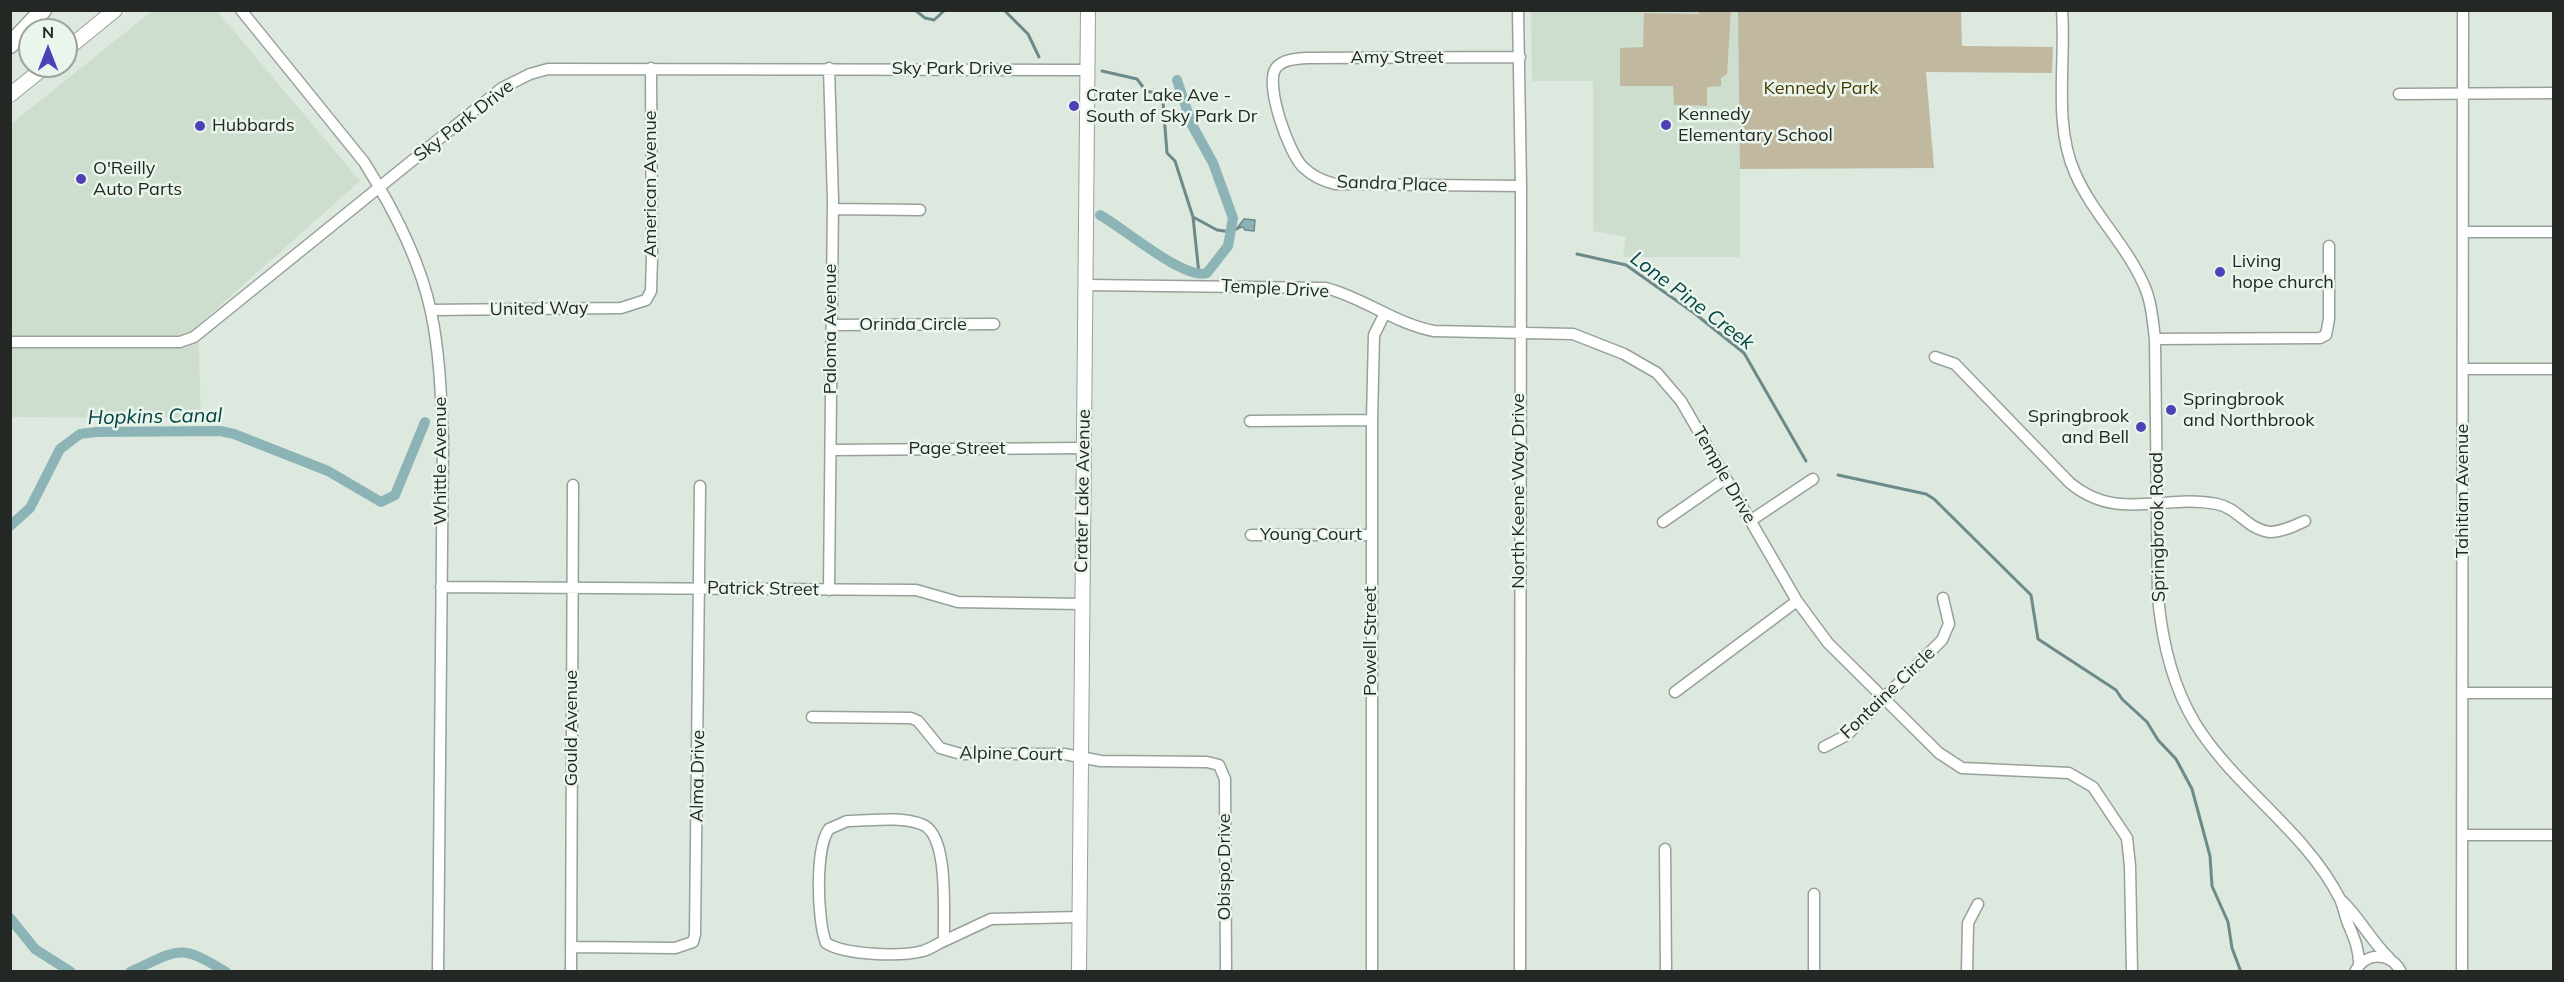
<!DOCTYPE html>
<html>
<head>
<meta charset="utf-8">
<style>
  body { margin:0 }
  #map { position:relative; width:2564px; height:982px; overflow:hidden; background:#dde8de; font-family:Mulish,sans-serif }
  canvas { display:block }
  .frame { position:absolute; inset:0; border:12px solid #242824; pointer-events:none }
  .north { position:absolute; left:18px; top:18px; width:60px; height:60px; box-sizing:border-box; background:#eaf5eb; border:2px solid #9ba39b; border-radius:50%; rotate:0deg; font-size:16px; font-weight:700; line-height:24px; text-align:center; color:#242824 }
  .north::after { content:''; display:block; margin:auto; width:21px; height:27px; background:#4e41b8; clip-path:polygon(50% 0,100% 100%,50% 72%,0 100%) }
</style>
</head>
<body>
<div id="map">
<canvas width="2564" height="982"></canvas>
<div class="frame"></div>
<div class="north">N</div>
</div>
<script>
const ctx = document.querySelector('canvas').getContext('2d');
ctx.lineJoin = 'round';
function fillPath(path, color) { ctx.fillStyle = color; ctx.fill(path, 'evenodd'); }
function trace(path, color, width, dash) { ctx.strokeStyle = color; ctx.lineWidth = width; ctx.lineCap = dash ? 'butt' : 'round'; ctx.setLineDash(dash || []); ctx.stroke(path); }
function drawText(font, color, halo, rows, align = 'center') {
  ctx.font = font + ' Mulish,sans-serif'; ctx.lineWidth = 5; ctx.setLineDash([]); ctx.textBaseline = 'middle'; ctx.strokeStyle = halo; ctx.fillStyle = color; for (const [text, x, y, turn = 0] of rows) {
    ctx.save(); ctx.translate(x, y); ctx.rotate((+turn || 0) * Math.PI / 180); ctx.textAlign = isNaN(turn) ? turn : align; if (halo) ctx.strokeText(text, 0, 0); ctx.fillText(text, 0, 0); ctx.restore();
  }
}
fillPath(new Path2D(`
  M 152,11 L 217,11 L 360,181 L 198,325 L 201,418 L 11,417 L 11,124 Z
  M 1531,11 L 1740,11 L 1740,257 L 1623,257 L 1626,237 L 1593,231 L 1593,81 L 1532,81 Z`), '#cddecf');
fillPath(new Path2D(`
  M 1699,11 L 1731,11 L 1727,74 L 1721,78 L 1721,86 L 1707,87 L 1707,106 L 1674,105 L 1673,86 L 1620,86 L 1620,48 L 1643,47 L 1644,13 L 1699,14 Z
  M 1738,11 L 1961,11 L 1962,46 L 2053,47 L 2052,73 L 1926,72 L 1934,168 L 1740,169 Z`), '#c0b9a0');
const water = new Path2D(`
  M 1244,219 L 1255,220 L 1254,231 L 1245,230 L 1243,227 L 1237,228 Z`);
fillPath(water, '#8cb4b6');
trace(water, '#6d8a8a', 1.5);
trace(new Path2D(`
  M 915,10 L 925,18 L 934,20 L 945,10
  M 1004,10 L 1028,34 L 1039,57
  M 1102,71 L 1137,79 L 1146,91 L 1155,93 L 1163,102 L 1167,153 L 1175,161 L 1193,217 L 1217,230 L 1231,232 L 1240,227
  M 1193,217 L 1199,274
  M 1577,254 L 1626,265 L 1694,313 L 1744,353 L 1806,461
  M 1838,475 L 1926,494 L 1934,499 L 2031,595 L 2038,639 L 2116,690 L 2122,699 L 2147,722 L 2158,740 L 2176,759 L 2192,789 L 2210,856 L 2212,886 L 2228,922 L 2232,948 L 2241,972`), '#6d8a8a', 3);
trace(new Path2D(`
  M 1100,215 C 1122,227 1185,281 1207,273 L 1228,246 L 1233,218 L 1213,163 L 1192,125 L 1177,80
  M 10,526 L 30,508 L 60,449 L 80,434 L 96,432 L 220,431 L 234,434 L 328,471 L 381,502 L 395,495 L 425,422
  M 10,918 L 35,949 L 71,972
  M 130,972 C 179,950 178,942 226,972`), '#8cb4b6', 10);
const minor = new Path2D(`
  M 241,10 L 364,162 C 393,208 420,259 431,312 C 440,354 441,397 443,440 L 438,972
  M 1518,10 L 1521,186 L 1520,972
  M 2062,10 C 2066,63 2053,124 2075,173 C 2093,215 2129,247 2146,290 C 2152,305 2153,323 2155,339 L 2158,597 C 2162,641 2172,685 2195,723 C 2235,788 2305,830 2340,899 C 2343,906 2345,914 2347,921 C 2353,936 2359,947 2359,964
  M 1520,57 L 1306,58 C 1296,59 1283,59 1276,68 C 1264,84 1289,154 1303,167 C 1312,176 1323,181 1335,184 L 1521,186
  M 829,68 L 833,200 L 829,590
  M 2399,94 L 2554,93
  M 833,209 L 920,210
  M 2463,232 L 2554,232
  M 1085,285 L 1326,288 C 1364,298 1396,324 1434,331 L 1573,334 L 1624,354 L 1657,373 L 1681,401 L 1797,601 L 1828,643 L 1939,753 L 1962,768 L 2069,773 L 2093,787 L 2127,838 L 2130,866 L 2132,972
  M 431,310 L 621,308 L 646,300 L 651,291 L 652,257 L 651,68
  M 832,325 L 994,324
  M 2155,339 L 2320,338 L 2326,335 L 2329,319 L 2329,246
  M 10,342 L 180,342 L 194,337 L 502,88 L 530,74 L 548,69 L 1087,70
  M 1935,357 L 1955,364 L 2070,483 C 2118,523 2164,493 2217,504 C 2238,508 2248,530 2270,532 C 2282,532 2294,526 2305,521
  M 2464,369 L 2554,369
  M 1250,421 L 1372,420
  M 831,450 L 1084,448
  M 1750,521 L 1813,479
  M 1663,522 L 1725,479
  M 1251,535 L 1371,535
  M 441,587 L 916,590 L 958,602 L 1082,604
  M 1675,692 L 1797,601
  M 2463,693 L 2554,693
  M 812,717 L 911,718 L 918,721 L 940,748 L 961,754 L 1064,754 L 1101,761 L 1207,762 L 1219,765 L 1225,779 L 1226,972
  M 1824,747 L 1847,735 L 1942,640 L 1949,624 L 1943,598
  M 847,821 C 870,821 899,816 921,824 C 950,833 943,914 944,941 C 937,944 930,949 923,951 C 900,957 845,955 826,943 C 817,920 815,848 829,829 Z
  M 2462,835 L 2554,835
  M 1665,849 L 1666,972
  M 1814,894 L 1814,972
  M 2342,901 C 2360,918 2371,941 2389,958
  M 944,941 L 991,919 L 1079,917
  M 571,947 L 675,948 L 693,942 L 695,934 L 700,486
  M 571,972 L 573,485
  M 1372,972 L 1372,420 L 1374,335 L 1385,313
  M 1967,972 L 1968,923 L 1978,904
  M 2355,972 C 2365,952 2390,951 2401,972
  M 2462,972 L 2463,10`);
const major = new Path2D(`
  M 66,50 L 115,10
  M 10,95 L 46,66
  M 1079,972 L 1088,10`);
const highway = new Path2D(`
  M 10,45 L 43,10`);
trace(minor, '#97a198', 13);
trace(major, '#97a198', 16);
trace(highway, '#97a198', 19);
trace(minor, '#fff', 10);
trace(major, '#fff', 14);
trace(highway, '#fff', 16);
for (const [x, y, r, color] of [
  [1074,106,6,"#4e41b8"],
  [1666,125,6,"#4e41b8"],
  [200,126,6,"#4e41b8"],
  [81,179,6,"#4e41b8"],
  [2220,272,6,"#4e41b8"],
  [2171,410,6,"#4e41b8"],
  [2141,427,6,"#4e41b8"]
]) { const dot = new Path2D(); dot.arc(x, y, r, 0, 2 * Math.PI); ctx.fillStyle = color; ctx.fill(dot); trace(dot, '#eaf5eb', 2); }
drawText('18px', '#242824', '#eaf5eb', [
  ["Amy Street",1397,58],
  ["Sky Park Drive",952,69],
  ["Sky Park Drive",464,121,-38],
  ["American Avenue",651,184,-90],
  ["Sandra Place",1392,184,2],
  ["Temple Drive",1275,289,3],
  ["United Way",539,309,-1],
  ["Orinda Circle",913,325],
  ["Paloma Avenue",831,329,-90],
  ["Page Street",957,449],
  ["Whittle Avenue",441,461,-90],
  ["Temple Drive",1724,475,60],
  ["Crater Lake Avenue",1083,491,-89],
  ["North Keene Way Drive",1519,491,-90],
  ["Tahitian Avenue",2463,491,-90],
  ["Springbrook Road",2158,527,-91],
  ["Young Court",1311,535],
  ["Patrick Street",763,589,1],
  ["Powell Street",1371,641,-90],
  ["Fontaine Circle",1888,693,-44],
  ["Gould Avenue",572,728,-90],
  ["Alpine Court",1011,754,1],
  ["Alma Drive",698,776,-89],
  ["Obispo Drive",1225,867,-90]
]);
drawText('18px', '#473a00', '#eaf5eb', [
  ["Kennedy Park",1821,89]
]);
drawText('18px', '#242824', '#eaf5eb', [
  ["Crater Lake Ave -",1086,96],
  ["South of Sky Park Dr",1086,117],
  ["Kennedy",1678,115],
  ["Elementary School",1678,136],
  ["Hubbards",212,126],
  ["O'Reilly",93,169],
  ["Auto Parts",93,190],
  ["Living",2232,262],
  ["hope church",2232,283],
  ["Springbrook",2183,400],
  ["and Northbrook",2183,421],
  ["Springbrook",2129,417,"right"],
  ["and Bell",2129,438,"right"]
], 'left');
drawText('italic 20px', '#024347', '#eaf5eb', [
  ["Lone Pine Creek",1692,301,37],
  ["Hopkins Canal",155,417,-1]
]);
</script>
</body>
</html>
